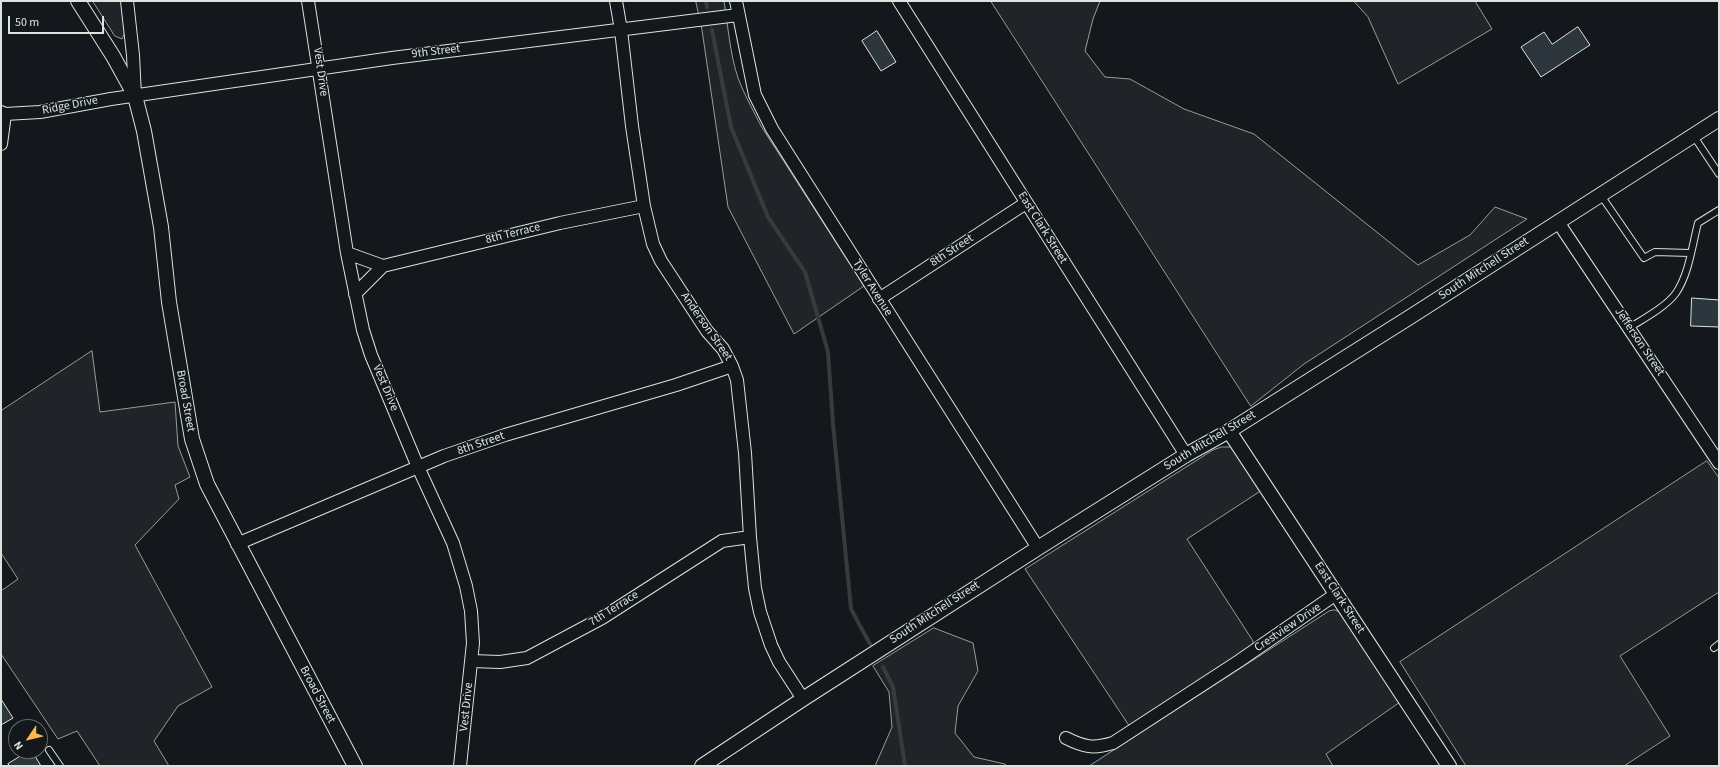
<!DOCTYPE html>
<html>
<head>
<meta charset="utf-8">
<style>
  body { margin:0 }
  #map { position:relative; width:1720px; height:767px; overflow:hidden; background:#14181c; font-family:"Source Sans 3",sans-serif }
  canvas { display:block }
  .frame { position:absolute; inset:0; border:2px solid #d8e6dc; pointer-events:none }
  .north { position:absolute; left:8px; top:719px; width:40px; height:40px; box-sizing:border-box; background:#14181c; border:1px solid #626a69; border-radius:50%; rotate:235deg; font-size:11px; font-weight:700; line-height:16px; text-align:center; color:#d8e6dc }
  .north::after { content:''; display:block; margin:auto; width:14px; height:18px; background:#ffb74d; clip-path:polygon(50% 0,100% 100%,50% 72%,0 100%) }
  .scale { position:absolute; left:8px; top:16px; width:96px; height:18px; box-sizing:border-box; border:2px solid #d8e6dc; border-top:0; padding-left:5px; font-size:12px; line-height:14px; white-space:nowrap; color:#d8e6dc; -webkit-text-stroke:3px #14181c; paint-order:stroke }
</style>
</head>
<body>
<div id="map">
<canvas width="1720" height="767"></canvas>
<div class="frame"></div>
<div class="north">N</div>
<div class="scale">50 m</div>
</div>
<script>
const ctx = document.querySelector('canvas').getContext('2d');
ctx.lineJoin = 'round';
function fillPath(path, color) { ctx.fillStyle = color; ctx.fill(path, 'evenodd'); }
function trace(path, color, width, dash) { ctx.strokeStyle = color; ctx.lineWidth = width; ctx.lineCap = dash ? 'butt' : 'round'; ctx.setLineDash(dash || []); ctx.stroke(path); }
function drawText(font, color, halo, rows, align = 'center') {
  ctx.font = font + ' "Source Sans 3",sans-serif'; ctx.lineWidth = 3; ctx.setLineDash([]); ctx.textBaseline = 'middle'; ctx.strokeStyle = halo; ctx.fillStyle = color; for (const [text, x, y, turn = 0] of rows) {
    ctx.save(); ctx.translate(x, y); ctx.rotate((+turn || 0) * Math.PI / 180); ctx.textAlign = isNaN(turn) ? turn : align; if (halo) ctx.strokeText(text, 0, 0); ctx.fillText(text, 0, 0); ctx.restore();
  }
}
const green = new Path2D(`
  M 93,1 L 122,1 L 125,32 L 122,39 L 115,36 Z
  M 696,1 L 724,1 C 728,26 730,54 738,78 C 744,94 753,110 761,126 L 864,286 L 794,334 L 728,207 L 702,30 Z
  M 991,1 L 1100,1 L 1093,19 L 1085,51 L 1105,77 L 1130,79 L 1184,109 L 1254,134 L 1418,265 L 1470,235 L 1495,207 L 1527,219 L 1304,364 L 1251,406 Z
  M 1354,1 L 1475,1 L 1492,29 L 1398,84 L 1368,17 Z
  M 92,351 L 100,412 L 175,402 L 178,446 L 190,477 L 175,485 L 179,499 L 135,545 L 212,687 L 178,706 L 154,741 L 169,766 L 100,766 L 77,731 L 58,739 L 1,654 L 1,591 L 18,579 L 1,553 L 1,411 Z
  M 1222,447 L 1230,447 L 1236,452 L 1262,490 L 1187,539 L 1253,641 L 1253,647 L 1130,727 L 1025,569 L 1213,450 Z
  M 1707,461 L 1719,478 L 1719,592 L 1620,656 L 1670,736 L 1624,766 L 1466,766 L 1400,662 Z
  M 1335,610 L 1340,612 L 1400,702 L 1326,754 L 1333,766 L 1089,766 L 1329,611 Z
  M 934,628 L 973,643 L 978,671 L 958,706 L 955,733 L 974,757 L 1005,764 L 1007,766 L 875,766 L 892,727 L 889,692 L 873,666 Z`);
fillPath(green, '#202428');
trace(green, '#939e99', 1);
trace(new Path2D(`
  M 706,1 L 707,7
  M 712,30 L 731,127 L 768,217 L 805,272 L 828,352 L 833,424 L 851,609 L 870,644
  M 883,667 L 893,687 L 905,766`), '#363b3e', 4);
const building = new Path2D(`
  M 1578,27 L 1590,45 L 1541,77 L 1521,47 L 1544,32 L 1552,44 Z
  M 877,31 L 896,62 L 881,71 L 862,41 Z
  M 1692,298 L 1719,300 L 1719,327 L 1691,326 Z
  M 1,699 L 13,718 L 1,725 Z
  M 29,751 L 32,751 L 41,766 L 10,766 L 8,764 Z`);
fillPath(building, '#2c363c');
trace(building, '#d8e6dc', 1);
const service = new Path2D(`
  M 1693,135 L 1719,174
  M 1600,194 L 1644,258 L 1655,252 L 1690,253
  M 1629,328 C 1643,319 1666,307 1676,293 C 1689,274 1692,246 1698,223 L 1719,210
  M 1714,648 L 1719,644
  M 49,750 L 60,766`);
const minor = new Path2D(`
  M 127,1 L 133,55 L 135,96
  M 308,1 L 347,253 L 363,330 L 371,355 L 418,467 L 453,543 L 466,586 L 471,611 L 473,643 L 460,766
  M 616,1 L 621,30 L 632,126 L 644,206 L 653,244 L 661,261 L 707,331 L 723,349 L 732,366 L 737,380 L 745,453 L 750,537 L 755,588 L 760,612 L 771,645 L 779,662 L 803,699
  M 736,1 L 755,95 L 772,129 L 1038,548
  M 899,1 L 1186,455
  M 1,112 L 5,114 L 1,144
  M 5,114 L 40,112 L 111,99 L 392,58 L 738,15
  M 1558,222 L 1719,463
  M 347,253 L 383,266
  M 355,294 L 383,266 L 560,223 L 644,206
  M 879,299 L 1026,203
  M 237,544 L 444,456 L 505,435 L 676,385 L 732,366
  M 472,661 L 500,662 L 527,658 L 602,618 L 722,541 L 750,537
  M 1066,738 C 1084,747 1093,749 1113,743 L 1239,661 L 1336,594`);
const tertiary = new Path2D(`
  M 78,1 L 113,56 L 135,96 L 144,131 L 161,227 L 169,302 L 192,439 L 207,484 L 355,766
  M 1229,431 L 1449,766
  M 702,766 L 803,699 L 1038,548 L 1186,455 L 1229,431 L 1410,317 L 1719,119`);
trace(service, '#d8e6dc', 8);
trace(minor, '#d8e6dc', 14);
trace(tertiary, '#d8e6dc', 16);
trace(service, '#14181c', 6);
trace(minor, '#14181c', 12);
trace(tertiary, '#14181c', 14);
drawText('12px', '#d8e6dc', '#14181c', [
  ["9th Street",436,52,-7],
  ["Vest Drive",320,72,82],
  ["Ridge Drive",70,106,-11],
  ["East Clark Street",1042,228,58],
  ["8th Terrace",513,234,-14],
  ["8th Street",952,251,-33],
  ["South Mitchell Street",1484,269,-33],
  ["Tyler Avenue",872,288,58],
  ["Anderson Street",706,327,55],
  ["Jefferson Street",1639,342,56],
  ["Vest Drive",385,388,67],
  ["Broad Street",185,401,80],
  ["South Mitchell Street",1210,441,-31],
  ["8th Street",481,444,-19],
  ["East Clark Street",1339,598,57],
  ["7th Terrace",614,609,-32],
  ["South Mitchell Street",935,613,-33],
  ["Crestview Drive",1288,628,-34],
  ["Broad Street",317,695,62],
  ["Vest Drive",467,707,-84]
]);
</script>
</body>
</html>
